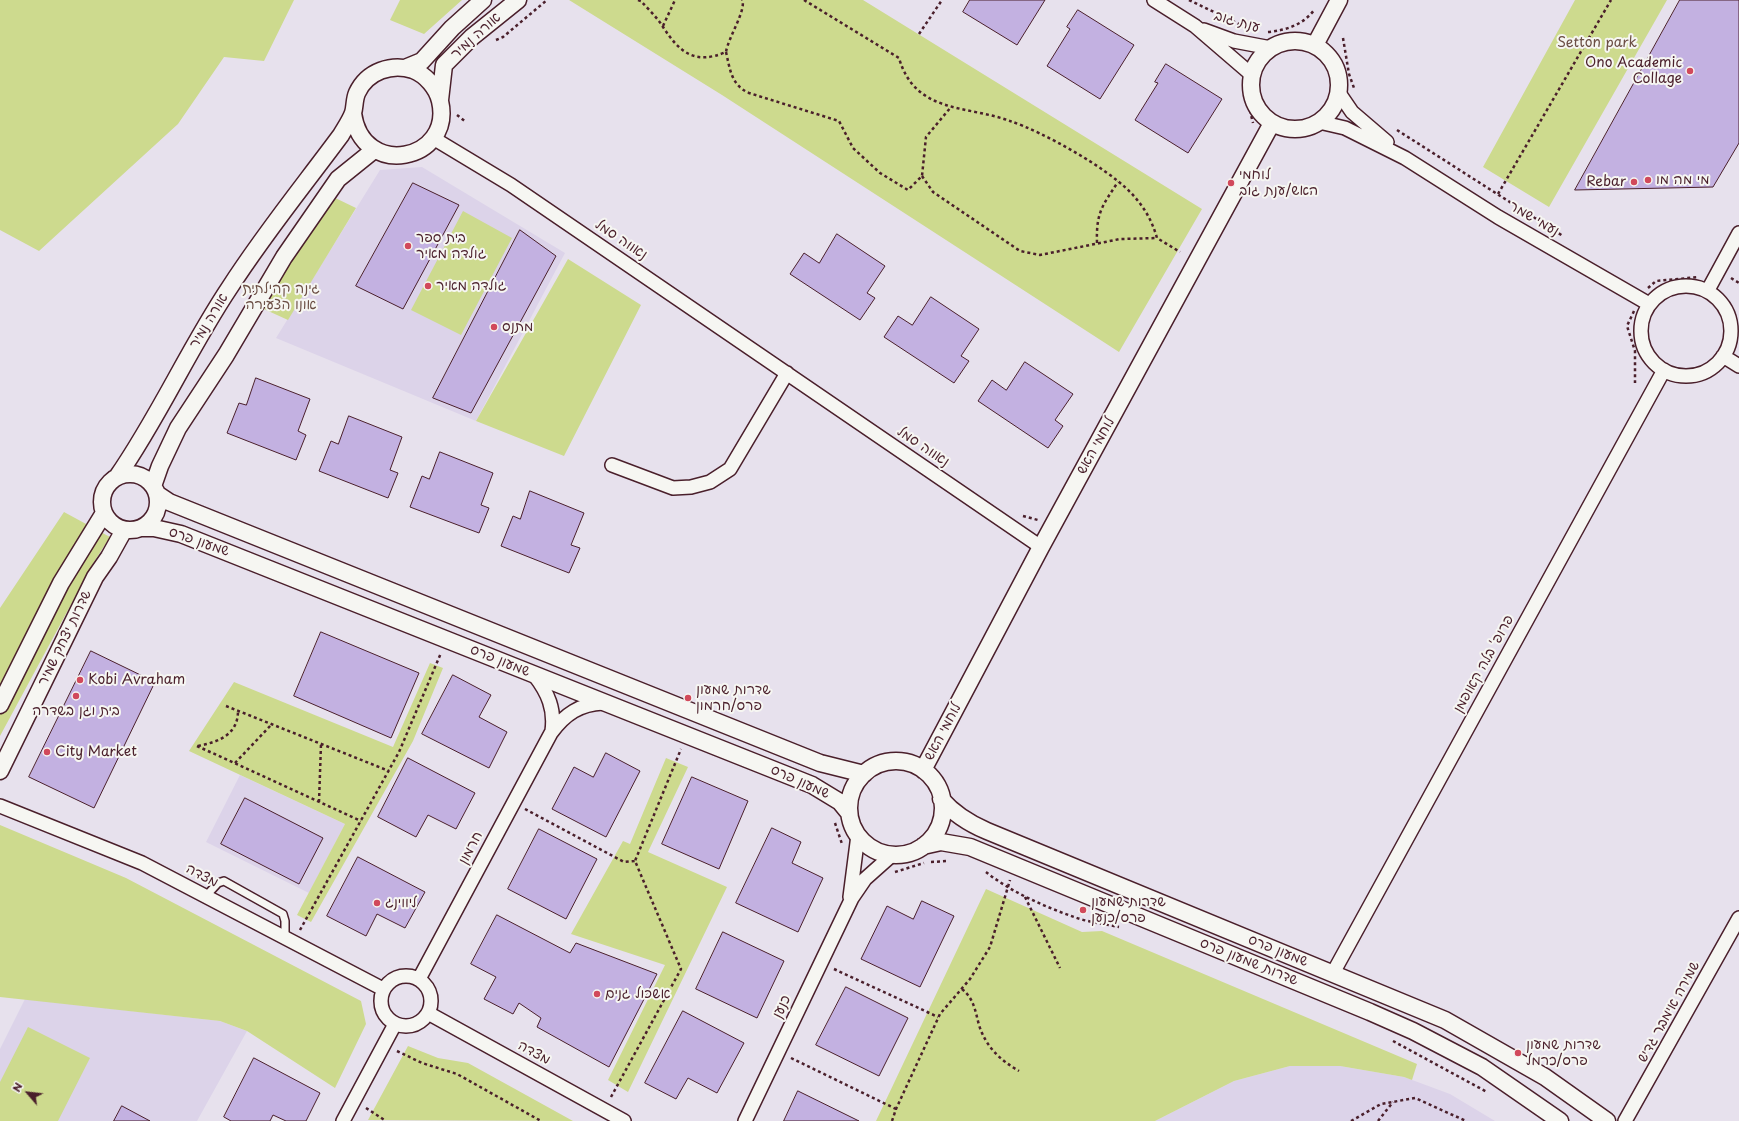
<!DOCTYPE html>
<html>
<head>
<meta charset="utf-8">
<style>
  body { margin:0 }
  #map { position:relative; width:1739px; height:1121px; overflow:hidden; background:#e7e1ed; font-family:"Playpen Sans",sans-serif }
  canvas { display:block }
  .north { position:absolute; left:8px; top:1073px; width:40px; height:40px; -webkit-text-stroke:3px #f6f6f2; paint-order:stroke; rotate:298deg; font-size:11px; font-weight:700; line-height:16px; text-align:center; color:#4a1f2b }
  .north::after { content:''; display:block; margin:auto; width:14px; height:18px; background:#4a1f2b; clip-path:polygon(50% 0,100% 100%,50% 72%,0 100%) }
</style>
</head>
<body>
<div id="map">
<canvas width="1739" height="1121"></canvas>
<div class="north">N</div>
</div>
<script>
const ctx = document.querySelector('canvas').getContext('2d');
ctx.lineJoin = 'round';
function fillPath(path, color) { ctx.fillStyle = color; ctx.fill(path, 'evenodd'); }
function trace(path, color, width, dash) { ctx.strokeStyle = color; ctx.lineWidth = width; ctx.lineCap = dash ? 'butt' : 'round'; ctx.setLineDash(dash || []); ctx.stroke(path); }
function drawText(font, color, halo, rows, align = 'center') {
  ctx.font = font + ' "Playpen Sans","Playpen Sans Hebrew",sans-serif'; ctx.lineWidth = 4; ctx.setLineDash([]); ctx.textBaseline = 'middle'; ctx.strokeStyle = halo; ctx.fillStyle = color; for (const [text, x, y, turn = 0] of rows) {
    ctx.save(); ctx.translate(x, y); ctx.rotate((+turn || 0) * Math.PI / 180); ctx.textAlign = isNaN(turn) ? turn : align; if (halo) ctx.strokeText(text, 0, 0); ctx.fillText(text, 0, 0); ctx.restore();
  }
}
fillPath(new Path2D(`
  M 422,167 L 565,253 L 476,421 L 276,338 L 380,170 Z
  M 240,775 L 345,824 L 309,893 L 206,842 Z
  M 25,999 L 220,1021 L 247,1031 L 197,1121 L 0,1121 L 0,1049 Z
  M 1290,1066 L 1340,1066 L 1404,1077 L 1450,1094 L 1495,1121 L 1155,1121 L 1234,1081 Z`), '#dcd3e9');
fillPath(new Path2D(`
  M 0,0 L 294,0 L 264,61 L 224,57 L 178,124 L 39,251 L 0,230 Z
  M 400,0 L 462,0 L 424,34 L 390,20 Z
  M 569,0 L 863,0 L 1202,209 L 1119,352 L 722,95 Z
  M 1575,0 L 1667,0 L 1549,207 L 1483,167 Z
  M 327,194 L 356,208 L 288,320 L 255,305 Z
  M 463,211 L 512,238 L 461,335 L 411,310 Z
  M 568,259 L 641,305 L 564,456 L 476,421 Z
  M 64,512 L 110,537 L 94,562 L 0,736 L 0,608 Z
  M 430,663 L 443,668 L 413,741 L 311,922 L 297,915 L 345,824 L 189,751 L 234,682 L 393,747 Z
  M 666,758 L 688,767 L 648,852 L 727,887 L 628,1092 L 608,1080 L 665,965 L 571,934 L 623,841 L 630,844 Z
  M 0,825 L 126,878 L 361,1001 L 366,1024 L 335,1088 L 247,1031 L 220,1021 L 0,997 Z
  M 986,889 L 1082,932 L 1102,931 L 1417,1064 L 1412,1080 L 1404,1077 L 1340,1066 L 1290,1066 L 1234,1081 L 1155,1121 L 876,1121 Z
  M 28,1027 L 90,1058 L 58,1121 L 0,1121 L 0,1082 Z
  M 408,1046 L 438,1058 L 468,1063 L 573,1121 L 368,1120 Z`), '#cdda8e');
const building = new Path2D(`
  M 970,0 L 1045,0 L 1017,45 L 963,12 Z
  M 1680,0 L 1739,0 L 1739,143 L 1713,187 L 1575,190 Z
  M 1078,10 L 1134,45 L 1100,99 L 1047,66 L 1070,29 L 1067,27 Z
  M 1166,64 L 1222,99 L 1188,153 L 1135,120 L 1158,83 L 1155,82 Z
  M 413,183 L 459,205 L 403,309 L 356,286 Z
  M 520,230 L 556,256 L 471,413 L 433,398 Z
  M 837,234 L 885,266 L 867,293 L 875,298 L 860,320 L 790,274 L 804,253 L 819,263 Z
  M 931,297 L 979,329 L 961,356 L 969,361 L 954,383 L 884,337 L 898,316 L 912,325 Z
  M 1025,362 L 1073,394 L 1055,420 L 1063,426 L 1048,448 L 978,401 L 992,380 L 1006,390 Z
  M 256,378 L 310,399 L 298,431 L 306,435 L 296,460 L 227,433 L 239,403 L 246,405 Z
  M 349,416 L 402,437 L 390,470 L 398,473 L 388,498 L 319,471 L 331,441 L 338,444 Z
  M 440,452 L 493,473 L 481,505 L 489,508 L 479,533 L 410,507 L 422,476 L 429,479 Z
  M 530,491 L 584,513 L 571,545 L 580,548 L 569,573 L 501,546 L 513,516 L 520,519 Z
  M 321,632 L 419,673 L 391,738 L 294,696 Z
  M 91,651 L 155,682 L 94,808 L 29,777 Z
  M 453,675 L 491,695 L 479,717 L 507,732 L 489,768 L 422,734 Z
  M 606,753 L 640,771 L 606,837 L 552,809 L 574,767 L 593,777 Z
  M 408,758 L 475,793 L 456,829 L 428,815 L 416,837 L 378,817 Z
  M 692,777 L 748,801 L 719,869 L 662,844 Z
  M 245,798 L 323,838 L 299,884 L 221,844 Z
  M 772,828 L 801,842 L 792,863 L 823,878 L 798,932 L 736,903 Z
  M 539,829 L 597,859 L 566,919 L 508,889 Z
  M 358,857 L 425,892 L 405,928 L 377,914 L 366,936 L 327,916 Z
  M 922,901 L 954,916 L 920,987 L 861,959 L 887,906 L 913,919 Z
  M 497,915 L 570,953 L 576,943 L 657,974 L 609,1067 L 537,1027 L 541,1018 L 519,1003 L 513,1014 L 484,999 L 496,977 L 471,964 Z
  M 723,932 L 784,961 L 757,1018 L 696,989 Z
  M 846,987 L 908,1018 L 879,1076 L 816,1045 Z
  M 683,1011 L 744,1043 L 717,1093 L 688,1078 L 676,1099 L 645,1083 Z
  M 254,1058 L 320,1093 L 306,1121 L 286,1121 L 273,1115 L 270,1121 L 231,1121 L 224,1117 Z
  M 798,1091 L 859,1121 L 784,1121 Z
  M 122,1106 L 150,1121 L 114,1121 Z`);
fillPath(building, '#c3b1e1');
trace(building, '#4a1f2b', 1);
const service = new Path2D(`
  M 206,896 L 218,883 L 224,881 L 283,914 L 285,921 L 285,938`);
const minor = new Path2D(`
  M 1154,0 L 1195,26 L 1252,75
  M 1204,30 L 1234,41 L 1271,48
  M 1339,93 L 1352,112 L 1387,142
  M 1319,122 L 1345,128 L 1405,158 L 1498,217 L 1649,304
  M 433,138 L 511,185 L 1041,547
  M1641 331a45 45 0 1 1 90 0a45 45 0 1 1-90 0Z
  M 1708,290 L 1739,233
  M 1723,356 L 1739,366
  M 612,465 L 673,488 L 691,487 L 710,482 L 730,469 L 787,373
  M 535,676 C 548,693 555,709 552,731
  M 0,806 L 142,863 L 383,989
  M 850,897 L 858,835
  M 1333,973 L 1664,370
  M381 1001a25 25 0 1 1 50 0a25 25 0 1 1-50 0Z
  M 419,979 L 551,733 C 565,714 580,704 603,703
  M 428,1013 L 624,1121
  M 343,1121 L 395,1024
  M 745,1121 L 852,898 L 865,879 L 892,855
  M 1625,1121 L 1739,918`);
const tertiary = new Path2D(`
  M1251 85a44 44 0 1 1 88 0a44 44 0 1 1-88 0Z
  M 1315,45 L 1339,0
  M 405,68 L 422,61 L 452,28 L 483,0
  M 440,100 L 444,65 L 472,37 L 518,0
  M102 502a28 28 0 1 1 56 0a28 28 0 1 1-56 0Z
  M 117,477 C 159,417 189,348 230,287 C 264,234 304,185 341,135 C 345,128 350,121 353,113 C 355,107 354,100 357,93 C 367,71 392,63 413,70 C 426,75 437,88 440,101 C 454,161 362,180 353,113
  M 153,486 L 160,466 L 178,428 L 226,355 L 284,257 L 338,179 L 374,150
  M 157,494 L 169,502 L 184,508 L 820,763 L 864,774
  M 142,528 L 154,528 L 181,534 L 812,785 L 840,802 L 849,813
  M 0,705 L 61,583 L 104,513
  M849 808a47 47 0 1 1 94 0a47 47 0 1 1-94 0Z
  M 923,770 L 1041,547 L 1272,123
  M 0,771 L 95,577 L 109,557 L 124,530
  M 941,799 C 954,814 968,823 987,831 L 1445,1020 L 1545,1077 L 1607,1121
  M 923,846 L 941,842 L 970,847 L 1370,1012 L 1413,1031 L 1482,1067 L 1560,1121`);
trace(service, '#4a1f2b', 10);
trace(minor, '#4a1f2b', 16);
trace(tertiary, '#4a1f2b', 19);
trace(new Path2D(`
  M 638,0 L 641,1 C 648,9 657,17 663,27 C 680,53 695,65 726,52 C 728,38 747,9 742,0
  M 804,0 L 899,58 C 915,114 967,105 1010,121 C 1043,132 1106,167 1130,192 C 1143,205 1152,220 1157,238 L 1180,252
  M 1189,0 L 1247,28
  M 663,26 L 675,0
  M 1268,32 C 1287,30 1303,25 1315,9
  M 919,34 L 942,0
  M 1343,38 L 1349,74 L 1354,88
  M 496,40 L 503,37 L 547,0
  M 726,52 C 730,69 731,85 749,93 L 839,121 L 853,148 L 880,173 L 908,190 L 922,176 L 926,137 L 951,107
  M 1244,87 L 1253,123
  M 457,115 L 466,122
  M 1397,130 L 1563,236
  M 922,176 L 933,192 L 1020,251 L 1040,255 L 1120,239 L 1157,238
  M 1498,194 L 1611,0
  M 1097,243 C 1096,213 1102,206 1118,182
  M 1731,278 L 1739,283
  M 1648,288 L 1656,281 L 1699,277
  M 1634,311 L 1627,326 L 1635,351 L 1635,383
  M 1023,516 L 1038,520
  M 226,706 L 389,771
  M 197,746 L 361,821
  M 198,746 C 218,742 238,735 238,711
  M 235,763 L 272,724
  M 319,802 L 321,744
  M 525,809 L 624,862 L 635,861
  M 835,823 L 842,844
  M 931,862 L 948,861
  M 895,872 L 924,863
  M 986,872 C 1011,892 1043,906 1074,917 C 1088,922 1104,924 1119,927
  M 1025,897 L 1060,968
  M 300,930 L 399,752 L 441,653
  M 834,969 L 938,1017
  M 962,989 C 974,999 975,1010 979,1025 C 986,1047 1000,1060 1019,1071
  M 1393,1041 L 1487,1092
  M 397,1051 L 422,1063 L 457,1074 L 541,1121
  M 791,1058 L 896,1109
  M 611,1097 L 681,969 L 635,861 L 681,749
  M 366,1108 L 386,1121
  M 892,1121 L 896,1109 L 940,1014 L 970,979 L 990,947 L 1010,880
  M 1351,1121 L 1381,1104 L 1415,1098 L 1466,1121
  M 1378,1121 L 1393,1102`), '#4a1f2b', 2.5, [3, 3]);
trace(service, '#f6f6f2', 7);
trace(minor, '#f6f6f2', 13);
trace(tertiary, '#f6f6f2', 16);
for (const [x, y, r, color] of [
  [1690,71,4,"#d1495b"],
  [1648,180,4,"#d1495b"],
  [1634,182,4,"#d1495b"],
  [1231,183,4,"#d1495b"],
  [408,246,4,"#d1495b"],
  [428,286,4,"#d1495b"],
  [494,327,4,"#d1495b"],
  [80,680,4,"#d1495b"],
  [76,696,4,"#d1495b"],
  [688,698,4,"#d1495b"],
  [47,752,4,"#d1495b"],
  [377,903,4,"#d1495b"],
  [1083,910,4,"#d1495b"],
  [597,994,4,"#d1495b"],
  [1518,1053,4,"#d1495b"]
]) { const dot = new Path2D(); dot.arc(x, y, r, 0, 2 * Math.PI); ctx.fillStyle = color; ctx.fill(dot); trace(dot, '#f6f6f2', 1.5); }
drawText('14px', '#4a1f2b', '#f6f6f2', [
  ["ענת גוב",1237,22,16],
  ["אורה נמיר",476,36,-42],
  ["נעמי שמר",1534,219,30],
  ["נאווה סמל",621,240,34],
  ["אורה נמיר",209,321,-59],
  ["לוחמי האש",1096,446,-61],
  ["נאווה סמל",923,447,34],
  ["שמעון פרס",199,542,19],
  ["שדרות יצחק שמיר",65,638,-64],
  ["שמעון פרס",500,661,22],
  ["פרופ' בלה קאופמן",1484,664,-61],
  ["לוחמי האש",943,732,-62],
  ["שמעון פרס",800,782,24],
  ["חרמון",471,848,-62],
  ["מצדה",202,876,28],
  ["שמעון פרס",1278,951,22],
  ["שדרות שמעון פרס",1249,962,22],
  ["כנען",782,1007,-64],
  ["שמירה אימבר גדיש",1669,1012,-61],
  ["מצדה",534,1053,29]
]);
drawText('14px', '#6b4e44', '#f6f6f2', [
  ["Setton park",1597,43],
  ["גינה קהילתית",281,289],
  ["אונו הצעירה",281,305]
]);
drawText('14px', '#4a1f2b', '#f6f6f2', [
  ["Ono Academic",1682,63,"right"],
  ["Collage",1682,79,"right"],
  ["לוחמי",1239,175],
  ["האש/ענת גוב",1239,191],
  ["מי מה מו",1656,180],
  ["Rebar",1626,182,"right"],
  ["בית ספר",416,238],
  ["גולדה מאיר",416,254],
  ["גולדה מאיר",436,286],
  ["מתנס",502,327],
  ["Kobi Avraham",88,680],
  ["שדרות שמעון",696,690],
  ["פרס/חרמון",696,706],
  ["בית וגן בשדרה",76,711,"center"],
  ["City Market",55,752],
  ["שדרות שמעון",1091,902],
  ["פרס/כנען",1091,918],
  ["ליווינג",385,903],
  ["אשכול גנים",605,994],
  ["שדרות שמעון",1526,1045],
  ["פרס/כרמל",1526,1061]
], 'left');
</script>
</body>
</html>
